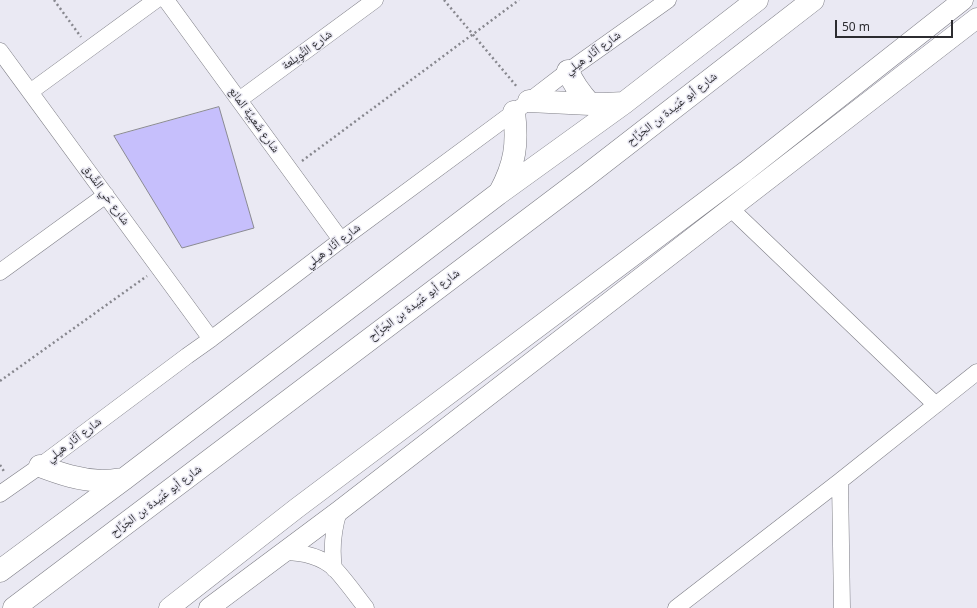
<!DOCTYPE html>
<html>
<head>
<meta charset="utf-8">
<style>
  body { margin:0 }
  #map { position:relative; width:977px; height:608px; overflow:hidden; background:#eae9f3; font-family:"Noto Sans",sans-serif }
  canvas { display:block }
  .scale { position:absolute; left:835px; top:20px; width:118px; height:18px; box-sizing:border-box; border:2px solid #2c2c30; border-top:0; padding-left:5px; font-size:12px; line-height:14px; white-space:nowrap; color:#2c2c30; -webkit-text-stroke:3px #eae9f3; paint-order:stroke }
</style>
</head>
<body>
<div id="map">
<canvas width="977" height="608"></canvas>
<div class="scale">50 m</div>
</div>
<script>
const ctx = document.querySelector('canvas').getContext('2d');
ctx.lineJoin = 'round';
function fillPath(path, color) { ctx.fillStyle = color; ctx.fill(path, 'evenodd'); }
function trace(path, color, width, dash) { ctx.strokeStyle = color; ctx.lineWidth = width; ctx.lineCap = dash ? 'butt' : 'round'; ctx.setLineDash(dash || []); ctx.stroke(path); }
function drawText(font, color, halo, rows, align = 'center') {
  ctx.font = font + ' "Noto Sans","Noto Naskh Arabic",sans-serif'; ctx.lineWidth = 3; ctx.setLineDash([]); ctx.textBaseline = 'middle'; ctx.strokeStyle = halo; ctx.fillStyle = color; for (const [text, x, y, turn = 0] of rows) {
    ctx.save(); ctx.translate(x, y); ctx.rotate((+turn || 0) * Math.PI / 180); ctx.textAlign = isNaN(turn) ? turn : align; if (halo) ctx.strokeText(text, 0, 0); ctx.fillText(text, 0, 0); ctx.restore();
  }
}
const building = new Path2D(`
  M 219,107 L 254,228 L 182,248 L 114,136 Z`);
fillPath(building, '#c6bffc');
trace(building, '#8a8a92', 1);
const minor = new Path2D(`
  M 166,0 L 341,240
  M 0,51 L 211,339
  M 30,92 L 156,0
  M 239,100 L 375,0
  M 730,208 L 936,405
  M 0,272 L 106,195
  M 840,481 L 842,608
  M 0,494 L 40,466 L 187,356 L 211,339 L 341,240 L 529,101 L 568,71 L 668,0
  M 283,552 C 301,552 321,556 335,569 C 346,581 356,595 366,608
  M 334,569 C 331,548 333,530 339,511
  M 676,608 L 840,481 L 977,372`);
const tertiary = new Path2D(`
  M 169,608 L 297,508 L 746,171 L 963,0
  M 209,608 L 339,511 L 977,18`);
const secondary = new Path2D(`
  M 568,71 C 573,84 581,94 590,104 L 604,104 L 624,103
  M 529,101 L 590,104
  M 500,192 C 515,164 518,144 514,112
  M 40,466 C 61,474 79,480 102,481 C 109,481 117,480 124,479
  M 0,571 L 124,479 L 498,194 L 624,103 L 757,0
  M 14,608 L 586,176 L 813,0`);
trace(minor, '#7e7e86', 17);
trace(tertiary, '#7e7e86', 21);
trace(secondary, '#7e7e86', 23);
trace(new Path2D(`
  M 54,0 L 81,37
  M 444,0 L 518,88
  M 302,161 L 519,0
  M 0,381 L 147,276
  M 0,465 L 5,473`), '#87878e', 2.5, [2, 3]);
trace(minor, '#fff', 16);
trace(tertiary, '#fff', 20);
trace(secondary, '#fff', 22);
drawText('12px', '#2c2c30', '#eae9f3', [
  ["شارع التُّوِيلعة",307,50,-36],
  ["شارع آثَار هيلي",593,53,-36],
  ["شارع أبو عُبَيدة بن الجَرَّاح",672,109,-38],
  ["شارع شَعبيَّة المانع",254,120,54],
  ["شارع حَي الشَّرق",106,195,54],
  ["شارع آثَار هيلي",333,246,-37],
  ["شارع أبو عُبَيدة بن الجَرَّاح",414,305,-37],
  ["شارع آثَار هيلي",74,440,-37],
  ["شارع أبو عُبَيدة بن الجَرَّاح",156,501,-37]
]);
</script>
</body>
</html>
